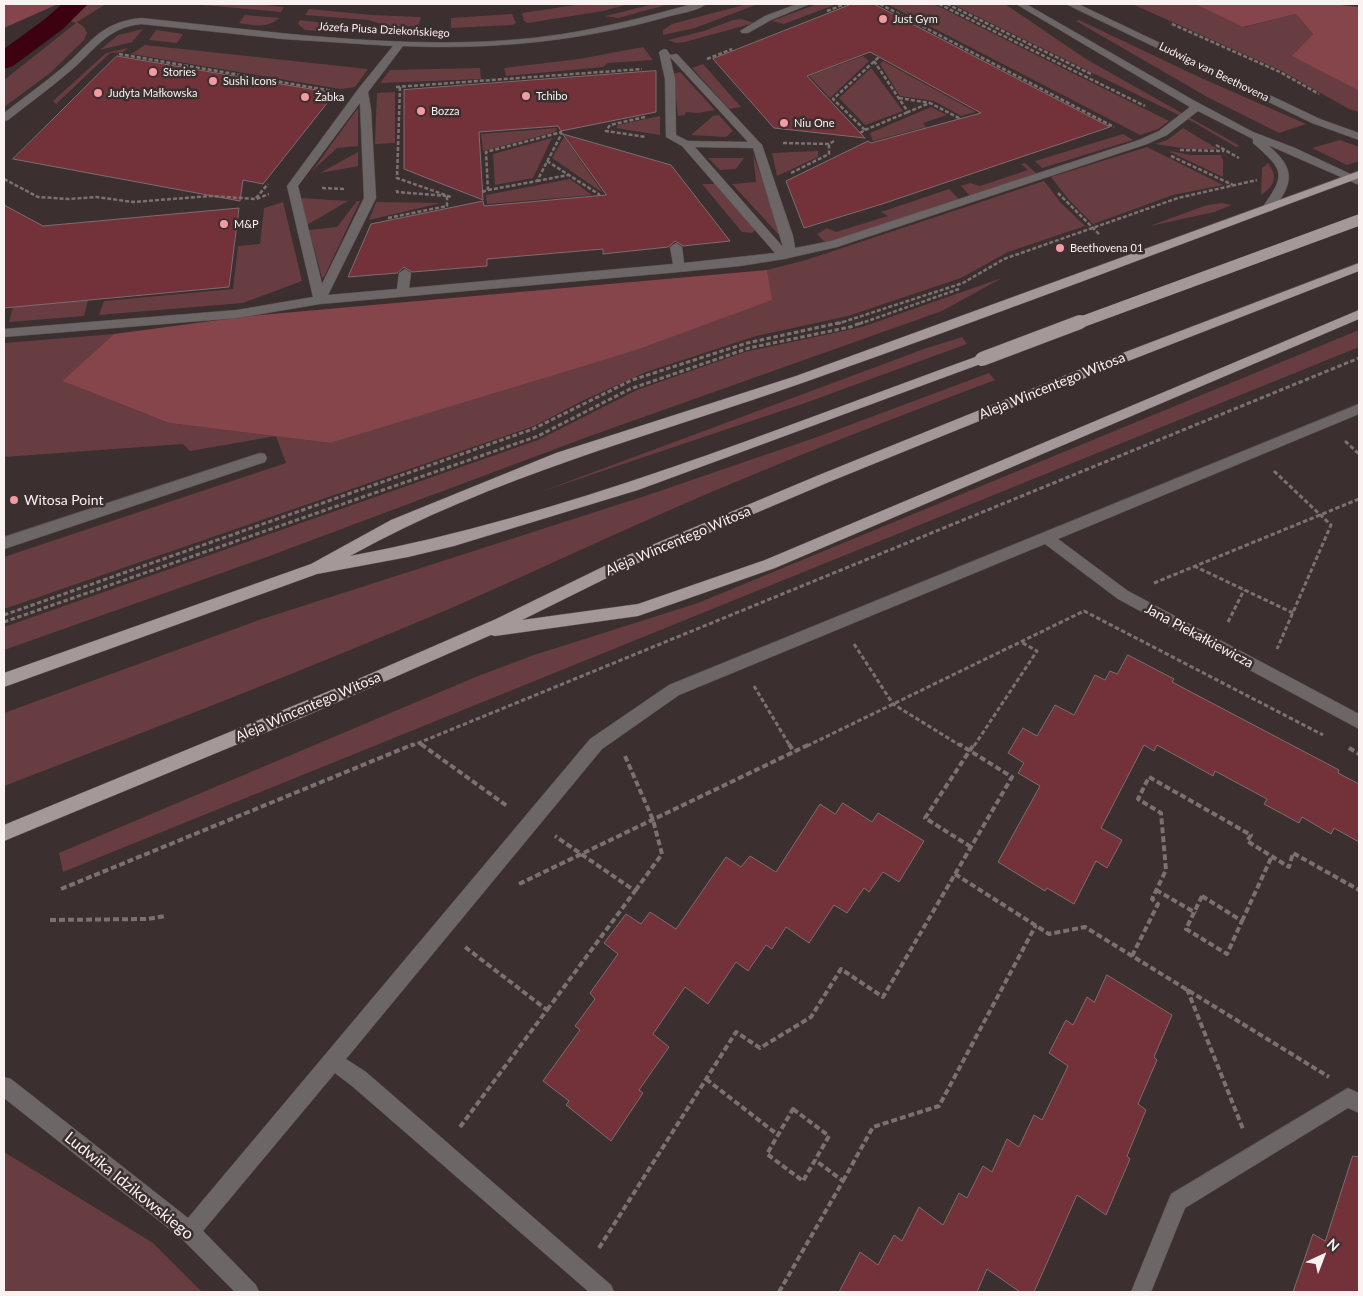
<!DOCTYPE html>
<html>
<head>
<meta charset="utf-8">
<style>
  body { margin:0 }
  #map { position:relative; width:1363px; height:1296px; overflow:hidden; background:#3b2f2f; font-family:Lato,sans-serif }
  canvas { display:block }
  .frame { position:absolute; inset:0; border:5px solid #faf1f1; pointer-events:none }
  .north { position:absolute; left:1298px; top:1231px; width:50px; height:50px; -webkit-text-stroke:4px #3b2f2f; paint-order:stroke; rotate:43deg; font-size:14px; font-weight:700; line-height:20px; text-align:center; color:#faf1f1 }
  .north::after { content:''; display:block; margin:auto; width:18px; height:22px; background:#faf1f1; clip-path:polygon(50% 0,100% 100%,50% 72%,0 100%) }
</style>
</head>
<body>
<div id="map">
<canvas width="1363" height="1296"></canvas>
<div class="frame"></div>
<div class="north">N</div>
</div>
<script>
const ctx = document.querySelector('canvas').getContext('2d');
ctx.lineJoin = 'round';
function fillPath(path, color) { ctx.fillStyle = color; ctx.fill(path, 'evenodd'); }
function trace(path, color, width, dash) { ctx.strokeStyle = color; ctx.lineWidth = width; ctx.lineCap = dash ? 'butt' : 'round'; ctx.setLineDash(dash || []); ctx.stroke(path); }
function drawText(font, color, halo, rows, align = 'center') {
  ctx.font = font + ' Lato,sans-serif'; ctx.lineWidth = 5; ctx.setLineDash([]); ctx.textBaseline = 'middle'; ctx.strokeStyle = halo; ctx.fillStyle = color; for (const [text, x, y, turn = 0] of rows) {
    ctx.save(); ctx.translate(x, y); ctx.rotate((+turn || 0) * Math.PI / 180); ctx.textAlign = isNaN(turn) ? turn : align; if (halo) ctx.strokeText(text, 0, 0); ctx.fillText(text, 0, 0); ctx.restore();
  }
}
fillPath(new Path2D(`
  M 86,4 L 106,4 L 77,22 L 84,27 L 87,33 L 84,40 L 50,73 L 4,107 L 4,80 L 76,23 L 70,21 Z
  M 192,4 L 256,4 L 284,7 L 281,12 Z
  M 582,4 L 629,4 L 603,11 L 528,23 L 524,21 L 522,13 Z
  M 654,4 L 670,4 L 618,18 L 605,16 Z
  M 747,4 L 758,4 L 695,28 L 663,35 L 663,30 L 672,24 Z
  M 817,4 L 837,4 L 784,24 L 772,21 Z
  M 887,4 L 934,4 L 1169,121 L 1158,129 L 1140,135 Z
  M 952,4 L 1005,4 L 1086,59 L 1240,146 L 1236,147 L 1195,123 Z
  M 1132,4 L 1195,4 L 1244,27 L 1296,14 L 1313,34 L 1293,56 L 1359,91 L 1359,112 L 1349,109 L 1282,71 Z
  M 309,9 L 372,15 L 421,17 L 418,26 L 391,27 L 368,20 L 305,15 Z
  M 512,14 L 516,23 L 512,25 L 451,28 L 451,18 Z
  M 245,15 L 279,18 C 268,29 252,25 239,23 Z
  M 741,19 L 754,23 L 685,42 L 676,43 L 668,40 L 704,31 L 733,20 Z
  M 300,20 L 333,24 L 328,32 L 305,30 L 298,24 Z
  M 1079,20 L 1199,77 L 1306,124 L 1279,133 L 1209,98 L 1076,21 Z
  M 366,26 L 388,32 L 421,34 L 414,37 L 362,35 Z
  M 143,29 L 132,42 L 100,50 L 118,35 Z
  M 156,30 L 183,34 L 177,43 L 149,40 Z
  M 145,45 L 368,69 L 355,87 L 340,89 L 131,54 Z
  M 643,47 L 653,60 L 608,63 L 603,67 L 506,76 L 504,68 L 579,59 Z
  M 128,48 L 123,52 L 110,53 L 56,104 L 53,101 L 106,53 Z
  M 863,56 L 869,61 L 830,98 L 809,76 Z
  M 883,61 L 976,112 L 961,116 L 934,101 L 900,96 L 880,64 Z
  M 703,64 L 741,107 L 729,109 L 692,68 Z
  M 480,68 L 481,79 L 380,83 L 390,70 Z
  M 871,68 L 903,111 L 865,125 L 839,98 Z
  M 680,72 L 715,110 L 698,113 L 686,112 L 685,115 L 678,116 L 673,74 Z
  M 395,92 L 395,143 L 375,144 L 377,93 Z
  M 931,107 L 947,115 L 923,123 L 926,127 L 873,141 L 870,133 Z
  M 358,108 L 358,146 L 337,148 L 312,171 Z
  M 719,115 L 733,131 L 726,137 L 691,135 L 713,116 Z
  M 660,116 L 660,135 L 616,128 L 618,125 Z
  M 557,128 L 555,132 L 483,151 L 481,134 Z
  M 1183,128 L 1218,149 L 1189,149 L 1155,144 L 1167,140 Z
  M 1123,134 L 1133,140 L 1042,168 L 1035,161 Z
  M 564,137 L 603,193 L 552,158 Z
  M 552,138 L 533,178 L 495,185 L 493,154 Z
  M 1340,140 L 1359,147 L 1359,161 L 1347,165 L 1312,148 Z
  M 1147,147 L 1223,185 L 1173,195 L 1093,224 L 1069,200 L 1051,177 Z
  M 818,151 L 818,157 L 777,176 L 772,153 Z
  M 1171,151 L 1190,155 L 1221,155 L 1223,161 L 1223,177 L 1170,152 Z
  M 358,152 L 358,166 L 320,173 Z
  M 753,154 L 782,234 L 778,234 L 732,184 L 756,182 Z
  M 708,158 L 744,158 L 736,169 L 720,170 Z
  M 1025,163 L 1037,174 L 970,196 L 961,186 L 970,183 L 980,186 L 1028,170 L 1021,164 Z
  M 1268,163 C 1278,176 1275,186 1261,195 L 1262,168 Z
  M 570,179 L 592,195 L 487,204 L 486,195 Z
  M 1044,181 L 1061,203 L 1085,226 L 1008,252 L 961,278 L 848,316 L 756,336 L 646,372 L 584,400 L 534,426 L 4,609 L 4,557 L 286,463 L 276,436 L 190,451 L 183,444 L 4,457 L 4,343 L 114,334 L 62,381 L 169,423 L 330,443 L 771,300 L 767,270 L 806,260 Z
  M 702,184 L 716,184 L 756,230 L 752,233 L 742,232 Z
  M 949,189 L 959,199 L 826,243 L 817,234 L 827,228 L 836,232 L 888,216 L 881,212 Z
  M 300,198 L 348,201 L 307,225 Z
  M 357,201 L 360,201 L 324,277 L 322,278 L 309,230 L 337,227 Z
  M 283,202 L 302,281 L 243,303 L 99,315 L 104,301 L 233,289 L 238,246 L 260,244 L 264,208 Z
  M 376,202 L 441,203 L 369,220 Z
  M 1222,203 L 1232,205 L 1214,212 L 1150,226 L 1207,205 Z
  M 1002,278 L 942,311 L 590,436 L 264,558 L 4,650 L 4,627 L 538,440 L 637,390 L 745,352 L 862,327 Z
  M 88,300 L 84,316 L 9,322 L 13,307 Z
  M 1359,330 L 1359,347 L 63,872 L 59,853 L 478,676 L 534,655 L 698,603 Z
  M 962,337 L 967,344 L 805,403 L 540,492 L 924,349 Z
  M 989,373 L 995,380 C 886,421 777,463 670,510 C 596,542 523,577 449,609 C 302,671 153,729 4,786 L 4,713 L 259,620 L 648,495 L 820,436 Z
  M 4,1152 L 153,1243 L 202,1292 L 4,1292 Z`), '#683d41');
fillPath(new Path2D(`
  M 4,4 L 58,4 L 4,28 Z
  M 1195,4 L 1333,4 L 1359,7 L 1359,91 L 1292,56 L 1313,34 L 1296,14 L 1243,27 Z
  M 767,270 L 772,300 L 636,350 L 330,443 L 169,423 L 62,381 L 114,334 L 249,316 Z`), '#86444b');
fillPath(new Path2D(`
  M 62,4 L 88,4 L 63,29 L 13,66 L 4,69 L 4,49 L 45,19 Z`), '#3e0110');
const building = new Path2D(`
  M 852,4 L 874,4 L 1110,127 L 882,204 L 804,228 L 786,181 L 868,141 L 871,143 L 981,113 L 870,52 L 807,76 L 865,138 L 774,128 L 713,59 Z
  M 117,56 L 287,85 L 335,93 L 263,184 L 243,180 L 240,201 L 13,159 Z
  M 656,71 L 656,112 L 561,131 L 558,126 L 479,132 L 483,200 L 404,169 L 404,90 Z
  M 563,134 L 671,165 L 730,241 L 683,246 L 675,241 L 668,247 L 603,254 L 603,249 L 487,259 L 487,266 L 412,272 L 404,267 L 397,273 L 348,277 L 371,224 L 483,201 L 484,206 L 606,195 Z
  M 4,205 L 43,226 L 239,208 L 229,287 L 4,308 Z
  M 1128,655 L 1174,679 L 1172,682 L 1339,770 L 1338,773 L 1359,784 L 1359,842 L 1334,828 L 1331,834 L 1302,817 L 1299,823 L 1264,804 L 1267,799 L 1215,771 L 1213,776 L 1157,745 L 1154,751 L 1144,745 L 1101,828 L 1122,840 L 1107,868 L 1096,861 L 1074,904 L 1047,888 L 1045,891 L 998,862 L 1040,786 L 1018,773 L 1024,763 L 1008,753 L 1023,728 L 1037,736 L 1055,705 L 1074,715 L 1095,675 L 1105,680 L 1110,671 L 1117,674 Z
  M 843,803 L 872,822 L 878,813 L 924,841 L 899,882 L 883,872 L 869,892 L 864,888 L 847,913 L 834,905 L 809,943 L 786,927 L 772,949 L 766,945 L 748,971 L 736,962 L 708,1004 L 685,987 L 653,1034 L 669,1047 L 639,1090 L 643,1093 L 611,1141 L 566,1105 L 569,1101 L 543,1081 L 580,1030 L 575,1026 L 595,999 L 590,993 L 618,954 L 604,943 L 626,914 L 641,924 L 650,912 L 676,929 L 726,857 L 741,867 L 750,856 L 776,872 L 820,804 L 835,814 Z
  M 1107,975 L 1172,1015 L 1154,1057 L 1157,1060 L 1138,1104 L 1146,1110 L 1127,1156 L 1130,1159 L 1106,1215 L 1077,1195 L 1034,1292 L 1020,1292 L 987,1269 L 977,1292 L 839,1292 L 860,1252 L 878,1265 L 894,1235 L 902,1241 L 919,1207 L 943,1225 L 959,1193 L 967,1198 L 983,1166 L 992,1172 L 1007,1139 L 1019,1147 L 1034,1115 L 1042,1120 L 1068,1066 L 1049,1053 L 1066,1020 L 1073,1025 L 1087,997 L 1094,1002 Z
  M 1353,1156 L 1359,1157 L 1359,1292 L 1293,1292 L 1313,1234 L 1325,1241 Z`);
fillPath(building, '#73323a');
trace(building, '#7c6d6e', 1);
const minor = new Path2D(`
  M 692,4 L 706,4 C 698,11 681,13 670,16 C 583,41 493,50 403,46 L 368,92 L 371,110 L 376,198 L 328,295 L 397,289 L 399,273 L 405,269 L 411,273 L 409,288 L 673,264 L 670,247 L 676,243 L 682,247 L 684,263 L 775,253 L 682,146 L 666,137 L 665,79 L 659,52 L 664,49 L 667,50 L 670,55 L 677,54 L 762,145 L 793,236 L 795,248 L 831,241 L 1139,140 L 1159,131 L 1190,107 L 1016,4 L 1026,4 L 1193,100 L 1253,132 L 1295,148 L 1359,178 L 1359,185 L 1268,145 C 1296,169 1294,183 1272,211 L 1264,211 L 1262,208 C 1286,174 1285,171 1253,143 L 1253,139 L 1198,111 L 1167,135 L 1147,144 L 837,247 L 784,259 L 740,266 L 679,272 L 320,304 L 237,318 L 4,337 L 4,329 L 237,310 L 313,297 L 287,186 L 359,88 L 393,46 L 283,39 L 141,24 C 105,28 95,51 69,72 C 49,89 28,104 8,120 L 4,121 L 4,113 C 23,98 43,84 62,68 C 92,43 98,23 141,18 C 276,32 429,55 563,34 C 607,27 649,16 692,4 ZM 670,57 L 671,58 L 748,142 L 688,141 L 676,135 L 675,79 ZM 360,103 L 364,198 L 322,284 L 298,186 ZM 695,147 L 753,148 L 783,247 Z
  M 797,4 L 810,4 L 771,20 L 748,33 L 742,33 L 740,31 L 765,16 Z
  M 1066,4 L 1078,4 L 1320,119 L 1359,133 L 1359,140 L 1312,123 Z
  M 1359,404 L 1359,414 L 1058,539 L 1128,591 L 1359,714 L 1359,729 L 1118,599 L 1045,544 L 679,695 L 602,749 L 346,1059 L 366,1072 L 611,1285 L 614,1292 L 589,1292 L 352,1086 L 335,1073 L 203,1231 L 256,1285 L 259,1292 L 235,1292 L 182,1239 L 4,1098 L 4,1077 L 11,1079 L 188,1218 L 590,739 L 669,685 Z
  M 260,453 L 265,454 L 267,458 L 265,462 L 4,549 L 4,537 Z
  M 1348,1088 L 1359,1093 L 1359,1113 L 1348,1108 L 1185,1208 L 1151,1292 L 1131,1292 L 1171,1194 Z`);
const major = new Path2D(`
  M 1359,171 L 1359,178 C 1175,246 991,317 805,382 C 651,436 494,476 350,556 C 565,516 773,430 978,356 L 986,356 L 988,359 L 986,362 L 638,490 L 454,546 L 408,557 L 317,574 L 4,687 L 4,673 L 311,564 L 391,520 L 556,453 L 796,376 Z
  M 1359,263 L 1359,271 L 1095,374 L 829,482 L 631,566 L 522,620 L 638,604 L 765,560 L 1359,310 L 1359,319 L 775,568 L 638,616 L 495,636 L 491,635 L 308,715 L 4,841 L 4,825 L 356,680 L 496,619 L 621,558 L 819,475 L 1086,367 Z`);
trace(minor, '#5a4e4e', 1);
trace(major, '#5a4e4e', 1);
trace(new Path2D(`
  M 880,4 L 1114,127
  M 939,4 L 1145,106
  M 947,4 L 1093,75
  M 827,11 L 845,4
  M 1172,24 L 1280,72 L 1319,94
  M 119,54 L 333,91
  M 707,59 L 732,49
  M 874,61 L 908,112 L 930,103 L 961,119
  M 396,87 L 642,69
  M 400,87 L 397,178 L 451,197
  M 899,98 L 930,103
  M 645,117 L 610,125 L 606,131 L 646,137
  M 865,130 L 908,112
  M 860,133 L 865,130 L 833,99 L 879,57
  M 783,143 L 829,144 L 834,141
  M 1216,145 L 1239,158
  M 1180,150 L 1224,151
  M 1171,156 L 1233,185
  M 547,161 L 600,195
  M 791,173 L 829,154 L 829,144
  M 4,179 L 38,197 L 69,199 L 96,197 L 133,202 L 211,196 L 256,199 L 269,194
  M 537,181 L 568,175
  M 322,188 L 345,189
  M 397,190 L 397,192 L 446,196
  M 488,190 L 537,181 L 562,133
  M 482,192 L 488,190 L 486,152 L 562,132
  M 1058,193 L 1100,235
  M 256,198 L 268,184
  M 388,218 L 447,206 L 447,196
  M 837,324 L 963,283 L 1004,259 L 1178,198 L 1257,180
  M 859,324 L 959,289`), '#7c7171', 2.5, [4, 2]);
trace(new Path2D(`
  M 1345,441 L 1359,454
  M 1274,471 L 1331,525 L 1277,649
  M 1194,566 L 1293,613
  M 1154,583 L 1359,499
  M 4,615 L 533,429 L 632,380 L 747,343 L 843,322
  M 4,622 L 538,436 L 630,389 L 749,348 L 850,327 L 863,322
  M 1228,622 L 1244,590
  M 854,644 L 893,704 L 961,746
  M 754,686 L 790,746
  M 419,743 L 423,746
  M 411,746 L 1359,358
  M 807,746 L 1084,611 L 1323,735
  M 974,746 L 1037,651 L 1021,642`), '#7c7171', 3, [4.5, 2.5]);
trace(new Path2D(`
  M 421,744 L 507,806
  M 789,744 L 794,752
  M 1349,748 L 1359,754
  M 625,756 L 653,820 L 662,854 L 635,891
  M 971,847 L 925,818 L 974,744
  M 955,874 L 1049,934 L 1085,927 L 1329,1077
  M 519,884 L 810,744
  M 61,889 L 414,744
  M 1156,890 L 1196,913
  M 1202,896 L 1242,921 L 1227,954 L 1186,929 Z
  M 50,920 L 148,919 L 165,916
  M 1242,921 L 1272,856
  M 1132,956 L 1158,904 L 1152,899 L 1166,870 L 1161,813 L 1138,799 L 1149,777 L 1251,835 L 1247,841 L 1289,867 L 1293,853 L 1359,890
  M 1187,989 L 1243,1129
  M 547,1010 L 635,891 L 555,836
  M 706,1079 L 778,1135
  M 793,1109 L 829,1136 L 803,1181 L 767,1154 Z
  M 460,1127 L 547,1010 L 465,947
  M 843,1181 L 873,1127 L 939,1106 L 1036,925
  M 599,1248 L 736,1032 L 760,1048 L 811,1017 L 841,969 L 883,997 L 1012,777 L 959,744
  M 779,1292 L 843,1181 L 815,1160`), '#7c7171', 4, [6, 3]);
fillPath(minor, '#6d6666');
fillPath(major, '#a59899');
const majorBridgeFar1 = new Path2D(`
  M 1076,324 L 1359,220`);
const majorBridge = new Path2D(`
  M 982,359 L 1080,322`);
trace(majorBridgeFar1, '#5a4e4e', 11, []);
trace(majorBridge, '#5a4e4e', 15, []);
trace(majorBridgeFar1, '#a59899', 11);
trace(majorBridge, '#a59899', 14);
for (const [x, y, r, color] of [
  [883,19,5,"#f49aa2"],
  [153,72,5,"#f49aa2"],
  [213,81,5,"#f49aa2"],
  [98,93,5,"#f49aa2"],
  [526,96,5,"#f49aa2"],
  [305,97,5,"#f49aa2"],
  [421,111,5,"#f49aa2"],
  [784,123,5,"#f49aa2"],
  [224,224,5,"#f49aa2"],
  [1060,248,5,"#f49aa2"],
  [14,500,5,"#f49aa2"]
]) { const dot = new Path2D(); dot.arc(x, y, r, 0, 2 * Math.PI); ctx.fillStyle = color; ctx.fill(dot); trace(dot, '#3b2f2f', 2); }
drawText('11px', '#faf1f1', '#3b2f2f', [
  ["Just Gym",893,19],
  ["Stories",163,72],
  ["Sushi Icons",223,81],
  ["Judyta Małkowska",108,93],
  ["Tchibo",536,96],
  ["Żabka",315,97],
  ["Bozza",431,111],
  ["Niu One",794,123],
  ["M&P",234,224],
  ["Beethovena 01",1070,248]
], 'left');
drawText('11px', '#faf1f1', '#3b2f2f', [
  ["Józefa Piusa Dziekońskiego",384,30,3],
  ["Ludwiga van Beethovena",1214,72,26]
]);
drawText('14px', '#faf1f1', '#3b2f2f', [
  ["Aleja Wincentego Witosa",1052,386,-22],
  ["Aleja Wincentego Witosa",678,541,-23],
  ["Jana Piekałkiewicza",1199,636,28],
  ["Aleja Wincentego Witosa",308,707,-23]
]);
drawText('14px', '#faf1f1', '#3b2f2f', [
  ["Witosa Point",24,500]
], 'left');
drawText('16px', '#faf1f1', '#3b2f2f', [
  ["Ludwika Idzikowskiego",129,1186,39]
]);
</script>
</body>
</html>
